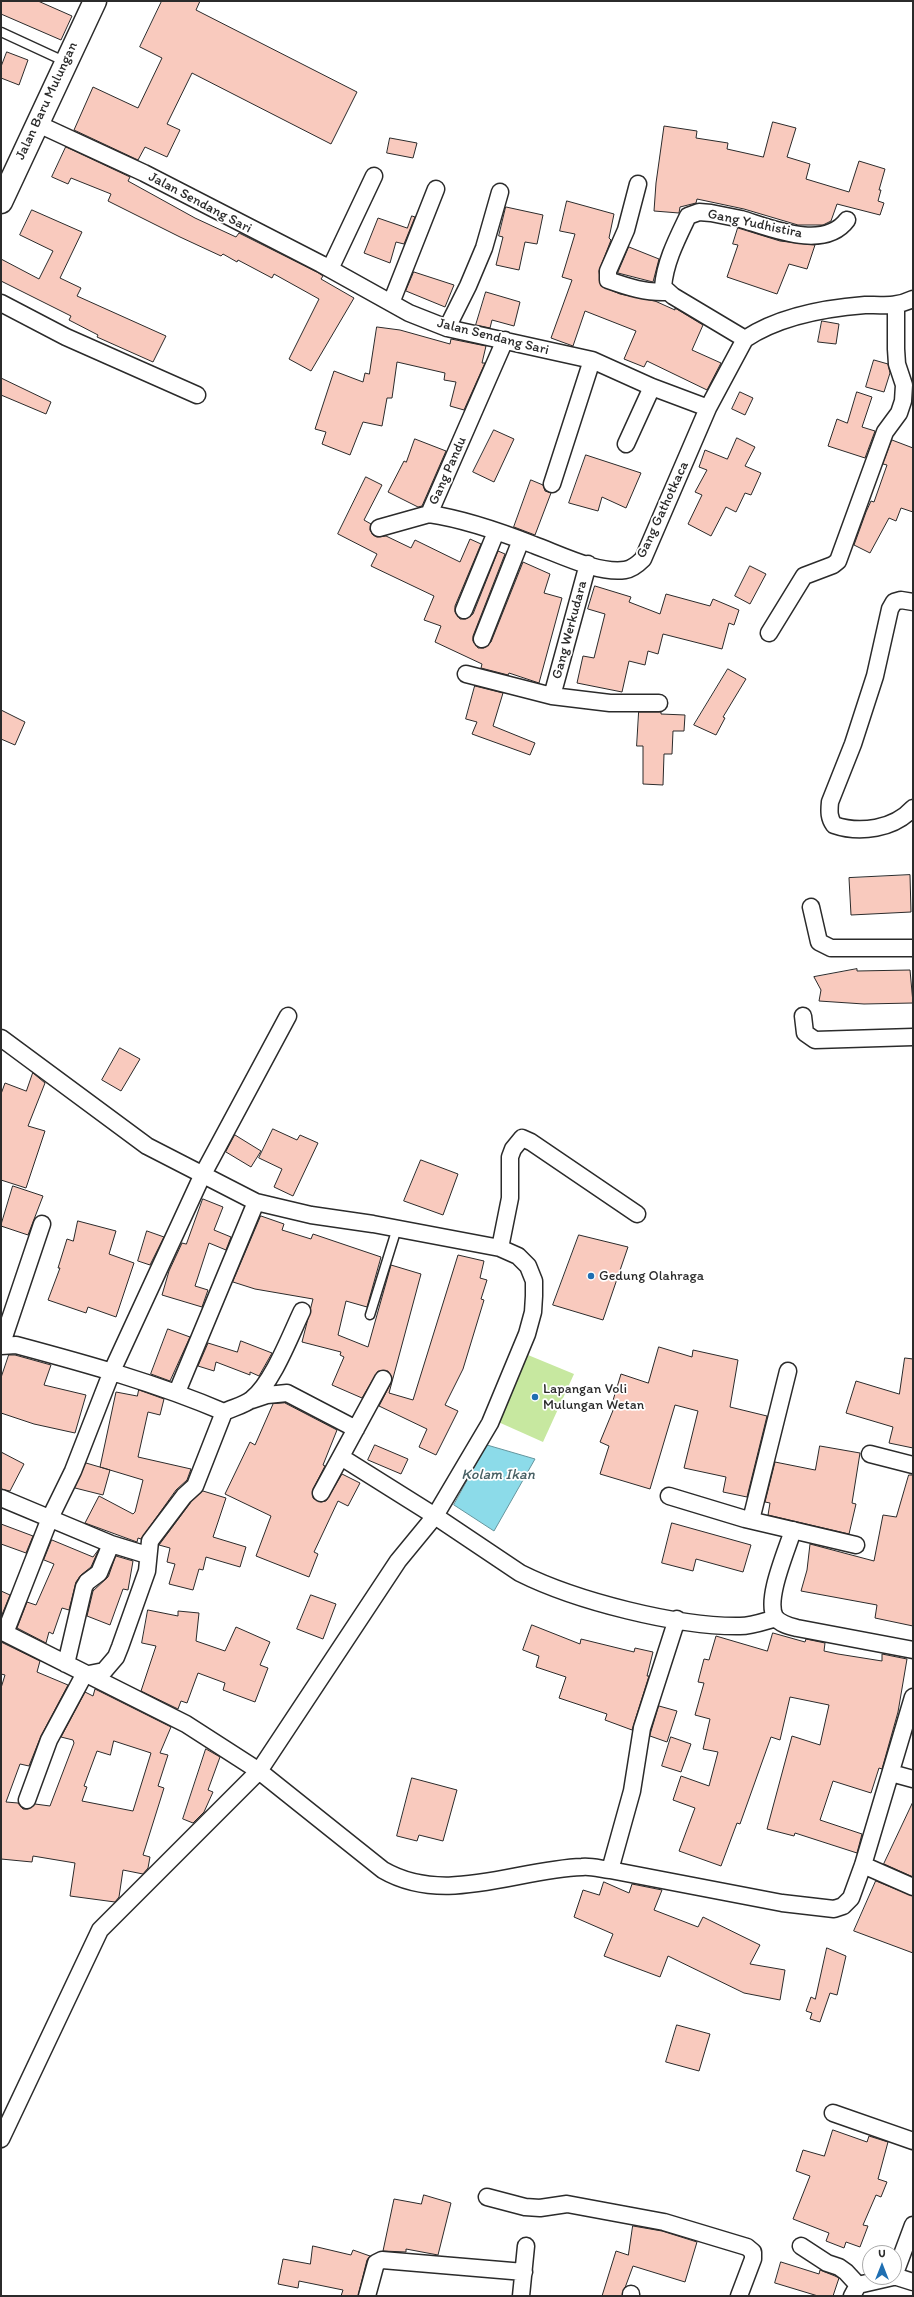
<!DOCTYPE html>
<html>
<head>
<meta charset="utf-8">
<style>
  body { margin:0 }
  #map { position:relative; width:914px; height:2297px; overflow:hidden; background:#fff; font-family:Itim,sans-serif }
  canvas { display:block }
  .frame { position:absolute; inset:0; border:2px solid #2b2b2b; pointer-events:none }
  .north { position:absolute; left:862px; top:2245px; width:40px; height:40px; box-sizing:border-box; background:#fff; border:1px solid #aaa; border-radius:50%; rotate:0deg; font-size:11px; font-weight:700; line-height:16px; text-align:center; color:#2b2b2b }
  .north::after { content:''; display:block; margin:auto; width:14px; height:18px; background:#1f6fb2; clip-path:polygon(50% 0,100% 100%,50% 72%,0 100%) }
</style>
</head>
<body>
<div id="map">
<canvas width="914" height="2297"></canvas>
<div class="frame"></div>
<div class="north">U</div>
</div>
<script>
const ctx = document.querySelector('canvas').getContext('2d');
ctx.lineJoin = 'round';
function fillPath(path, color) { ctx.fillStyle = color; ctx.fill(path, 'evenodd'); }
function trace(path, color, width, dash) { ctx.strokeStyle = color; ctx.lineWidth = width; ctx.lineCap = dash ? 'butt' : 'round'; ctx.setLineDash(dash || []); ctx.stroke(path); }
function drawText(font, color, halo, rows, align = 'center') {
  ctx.font = font + ' Itim,sans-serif'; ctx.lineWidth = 3.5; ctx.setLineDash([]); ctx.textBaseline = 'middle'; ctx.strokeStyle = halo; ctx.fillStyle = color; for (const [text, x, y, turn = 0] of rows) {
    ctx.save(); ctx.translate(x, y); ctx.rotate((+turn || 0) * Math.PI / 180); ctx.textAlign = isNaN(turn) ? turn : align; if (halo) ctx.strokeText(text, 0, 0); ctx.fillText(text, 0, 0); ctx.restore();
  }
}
fillPath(new Path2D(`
  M 528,1355 L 574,1374 L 543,1442 L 496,1421 Z`), '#c7e8a0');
const water = new Path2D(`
  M 487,1445 L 535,1459 L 494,1531 L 454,1505 Z`);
fillPath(water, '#8cdbe9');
trace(water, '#65959d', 1);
const building = new Path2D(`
  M 1,1 L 38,1 L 72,16 L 61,40 L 1,14 Z
  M 162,1 L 200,1 L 196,10 L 357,92 L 331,144 L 192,73 L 167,124 L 180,130 L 167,157 L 145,147 L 138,160 L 74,130 L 93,87 L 138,108 L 162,58 L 140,47 Z
  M 7,52 L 28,60 L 19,85 L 1,78 L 1,67 Z
  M 773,122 L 796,128 L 787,157 L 810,164 L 806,179 L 849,192 L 859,161 L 885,169 L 879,190 L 881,190 L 878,201 L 884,203 L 880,215 L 837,204 L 831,221 L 823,225 L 798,225 L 744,209 L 697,199 L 696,203 L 680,207 L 679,213 L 654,211 L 656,183 L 664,126 L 697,131 L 696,138 L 728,143 L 727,149 L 763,157 Z
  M 390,138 L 417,143 L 413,158 L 387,153 Z
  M 66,147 L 130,177 L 128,181 L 195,218 L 236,237 L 239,233 L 317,272 L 323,276 L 321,279 L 354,298 L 311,371 L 289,359 L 319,299 L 274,274 L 272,278 L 238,260 L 237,262 L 223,254 L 221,256 L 180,237 L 108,201 L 111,194 L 71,178 L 68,184 L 52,177 Z
  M 567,201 L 614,214 L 609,238 L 611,240 L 599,271 L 601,286 L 620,294 L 655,301 L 675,310 L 675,308 L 703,325 L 692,350 L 721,363 L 707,390 L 647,361 L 644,367 L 624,359 L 636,331 L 585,311 L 573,346 L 551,338 L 572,280 L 562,277 L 575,234 L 560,231 Z
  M 506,207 L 543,215 L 537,244 L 525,242 L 519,270 L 496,265 L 503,237 L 499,236 Z
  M 32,210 L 82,232 L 60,278 L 81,288 L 77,296 L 166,336 L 153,362 L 97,337 L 98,335 L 69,320 L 71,316 L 1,281 L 1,259 L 39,279 L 53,251 L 20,235 Z
  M 412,216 L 415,217 L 404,244 L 396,242 L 390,263 L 364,253 L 378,218 L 407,228 Z
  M 738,228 L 780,241 L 815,245 L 807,269 L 789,264 L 777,294 L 727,277 L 738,245 L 733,244 Z
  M 629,247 L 659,259 L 653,282 L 618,273 Z
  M 414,272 L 454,285 L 445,307 L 406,291 Z
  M 486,292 L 520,302 L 514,326 L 492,320 L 490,328 L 476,325 Z
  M 822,321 L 839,324 L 836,344 L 818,342 Z
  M 377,327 L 400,330 L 450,344 L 451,339 L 486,346 L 482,363 L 485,363 L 464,410 L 450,406 L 456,382 L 444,380 L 445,373 L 397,362 L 392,398 L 387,398 L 382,426 L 363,422 L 350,455 L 322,444 L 326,432 L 315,429 L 334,371 L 363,382 L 365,373 L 369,374 Z
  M 874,360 L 888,364 L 890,373 L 884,392 L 866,387 Z
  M 1,378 L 51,402 L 46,414 L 1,395 Z
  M 740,392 L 753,398 L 745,415 L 732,409 Z
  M 857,392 L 872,397 L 862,427 L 875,431 L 865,458 L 828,446 L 837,419 L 847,423 Z
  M 494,430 L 514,439 L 494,482 L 473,472 Z
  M 737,438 L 755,447 L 745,466 L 761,473 L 751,495 L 745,493 L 736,512 L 726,507 L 711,536 L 688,524 L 702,495 L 695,492 L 707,470 L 699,467 L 705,450 L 727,459 Z
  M 415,439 L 446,451 L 422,506 L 418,507 L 388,492 L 404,461 L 406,462 Z
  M 892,440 L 913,448 L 913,512 L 901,508 L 896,521 L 889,518 L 870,553 L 854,545 L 866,512 L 871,501 L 874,502 L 887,465 L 883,464 Z
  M 586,455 L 641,473 L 626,508 L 602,497 L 598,511 L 569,503 Z
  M 366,477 L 382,485 L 364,520 L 371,524 L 370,530 L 373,535 L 377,537 L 386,536 L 411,548 L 415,540 L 460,562 L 470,539 L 481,544 L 455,606 L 455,612 L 460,619 L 466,619 L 473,614 L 498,551 L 505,554 L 473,636 L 473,641 L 478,648 L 484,648 L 491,642 L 523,562 L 550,574 L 544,593 L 562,598 L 539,683 L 509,673 L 508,675 L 481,668 L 482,664 L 435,642 L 441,626 L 424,620 L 434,596 L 371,566 L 377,554 L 338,534 Z
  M 531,480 L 543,485 L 545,491 L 551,493 L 535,535 L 514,527 Z
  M 750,566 L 766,574 L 750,604 L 735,596 Z
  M 595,586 L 631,597 L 629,602 L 660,614 L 666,594 L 710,606 L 713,599 L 739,610 L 734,625 L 729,623 L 722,649 L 663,634 L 658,654 L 648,651 L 645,665 L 629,661 L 622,692 L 577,683 L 583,656 L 594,658 L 605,614 L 588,609 Z
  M 728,669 L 746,679 L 723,717 L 725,718 L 716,735 L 694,725 Z
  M 475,686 L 503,693 L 493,726 L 535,743 L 530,755 L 472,734 L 477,722 L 466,719 Z
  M 1,710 L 25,722 L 15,745 L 1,739 Z
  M 639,712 L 661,712 L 661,714 L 685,715 L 684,731 L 673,731 L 672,754 L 664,754 L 663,785 L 643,784 L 643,746 L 637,746 Z
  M 910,875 L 911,912 L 851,915 L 849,878 Z
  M 857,969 L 857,971 L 910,970 L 913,1003 L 864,1004 L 819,1001 L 821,990 L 814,977 Z
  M 120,1048 L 140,1059 L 121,1091 L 102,1080 Z
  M 33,1073 L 45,1083 L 28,1126 L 45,1131 L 26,1188 L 1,1180 L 1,1094 L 5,1083 L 26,1091 Z
  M 273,1129 L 297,1140 L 300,1135 L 318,1143 L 293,1196 L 274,1187 L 282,1169 L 259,1158 Z
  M 235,1135 L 261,1151 L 251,1167 L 226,1152 Z
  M 421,1160 L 458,1174 L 443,1215 L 404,1201 Z
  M 13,1186 L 43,1196 L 28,1235 L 1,1226 Z
  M 203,1199 L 223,1207 L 214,1230 L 231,1237 L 226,1250 L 209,1243 L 195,1286 L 208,1290 L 202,1307 L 162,1295 L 169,1271 L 182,1243 L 186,1244 Z
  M 261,1216 L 284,1224 L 282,1230 L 311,1239 L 313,1234 L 381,1257 L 367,1307 L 346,1301 L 338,1335 L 368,1347 L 391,1265 L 421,1274 L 389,1393 L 413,1400 L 458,1255 L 484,1261 L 480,1278 L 487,1280 L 481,1299 L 484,1300 L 463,1369 L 445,1405 L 458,1411 L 436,1455 L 419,1447 L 427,1429 L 379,1406 L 391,1383 L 392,1378 L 388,1371 L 378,1371 L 362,1398 L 332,1385 L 344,1357 L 340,1355 L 341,1352 L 302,1342 L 313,1299 L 255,1289 L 233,1282 Z
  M 78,1221 L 116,1231 L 109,1254 L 134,1263 L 116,1317 L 88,1307 L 86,1313 L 48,1300 L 60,1268 L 58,1268 L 67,1239 L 73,1241 Z
  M 147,1231 L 164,1237 L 150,1265 L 138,1261 Z
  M 579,1235 L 628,1247 L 603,1320 L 553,1305 Z
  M 168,1329 L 190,1337 L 170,1381 L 151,1374 Z
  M 241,1341 L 272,1353 L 259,1376 L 250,1372 L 250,1375 L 216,1362 L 214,1371 L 198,1366 L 208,1343 L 237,1352 Z
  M 659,1347 L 692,1357 L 693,1350 L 738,1360 L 730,1407 L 767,1416 L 747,1497 L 723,1492 L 726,1477 L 684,1468 L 698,1411 L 675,1405 L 650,1489 L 600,1474 L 609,1446 L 600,1442 L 614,1408 L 611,1407 L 621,1374 L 648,1383 Z
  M 9,1355 L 15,1355 L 51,1365 L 44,1385 L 86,1395 L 75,1433 L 34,1424 L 1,1413 L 1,1378 Z
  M 905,1358 L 913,1359 L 913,1448 L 889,1443 L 893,1427 L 846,1413 L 856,1381 L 899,1394 Z
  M 139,1390 L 164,1399 L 160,1415 L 148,1412 L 138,1457 L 191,1469 L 187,1480 L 176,1490 L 141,1539 L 138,1538 L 137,1542 L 85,1523 L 99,1496 L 133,1514 L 135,1512 L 143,1480 L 100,1467 L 116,1392 L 137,1396 Z
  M 285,1403 L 337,1430 L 323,1465 L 325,1466 L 313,1489 L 313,1498 L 321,1502 L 326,1501 L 342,1474 L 360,1483 L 348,1506 L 338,1501 L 314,1552 L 318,1554 L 309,1577 L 256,1556 L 271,1516 L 225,1494 L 250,1442 L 255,1445 L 273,1404 Z
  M 375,1445 L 408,1459 L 401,1474 L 368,1460 Z
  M 820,1446 L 860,1453 L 852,1503 L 856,1504 L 849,1534 L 768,1515 L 770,1503 L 765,1502 L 775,1462 L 815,1470 Z
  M 1,1452 L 24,1464 L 10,1491 L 1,1489 Z
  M 86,1463 L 110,1470 L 103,1495 L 75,1488 Z
  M 909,1475 L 913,1475 L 913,1626 L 875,1618 L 877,1605 L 801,1591 L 807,1570 L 810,1544 L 874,1561 L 883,1515 L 896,1517 Z
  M 203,1491 L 226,1498 L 213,1537 L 246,1547 L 240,1567 L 206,1557 L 203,1570 L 199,1569 L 193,1590 L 169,1584 L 175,1564 L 167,1562 L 170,1548 L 159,1545 L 191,1502 Z
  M 672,1523 L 751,1545 L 743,1572 L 696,1559 L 693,1571 L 662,1563 Z
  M 1,1524 L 33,1536 L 26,1553 L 1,1544 Z
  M 52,1540 L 93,1557 L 99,1549 L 91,1567 L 81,1575 L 76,1582 L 69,1610 L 62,1608 L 53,1634 L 49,1632 L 46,1643 L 17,1628 L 27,1602 L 36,1605 L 54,1564 L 44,1560 Z
  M 116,1556 L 133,1561 L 128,1590 L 123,1589 L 110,1625 L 87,1616 L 93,1591 L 108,1577 Z
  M 1,1591 L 10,1595 L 1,1617 Z
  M 311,1595 L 336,1604 L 323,1639 L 297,1629 Z
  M 148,1610 L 178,1616 L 178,1611 L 199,1613 L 196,1641 L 225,1651 L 236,1627 L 270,1642 L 260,1665 L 268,1668 L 255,1702 L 223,1690 L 225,1683 L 198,1673 L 187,1703 L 181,1701 L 178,1709 L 141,1691 L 156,1646 L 142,1643 Z
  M 532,1625 L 580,1644 L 581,1639 L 634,1652 L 635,1648 L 653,1652 L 647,1676 L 649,1676 L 632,1730 L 605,1720 L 607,1714 L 559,1698 L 566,1677 L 536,1667 L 539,1656 L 523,1650 Z
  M 773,1633 L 805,1642 L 806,1639 L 825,1643 L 824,1651 L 838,1654 L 882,1661 L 882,1654 L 907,1659 L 898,1712 L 882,1769 L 879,1768 L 871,1793 L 833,1781 L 820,1820 L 862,1834 L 857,1853 L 795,1833 L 794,1836 L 767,1829 L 792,1736 L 820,1745 L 829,1705 L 790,1697 L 780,1740 L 771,1737 L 740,1824 L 737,1823 L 721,1866 L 679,1851 L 695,1808 L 673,1800 L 681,1776 L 709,1786 L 718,1752 L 703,1749 L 710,1719 L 695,1715 L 704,1683 L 698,1682 L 704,1659 L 709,1660 L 716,1636 L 767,1651 Z
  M 1,1642 L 40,1661 L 37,1672 L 68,1685 L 41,1736 L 29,1766 L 20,1764 L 6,1802 L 18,1803 L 23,1809 L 28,1809 L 35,1804 L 50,1806 L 74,1743 L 73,1740 L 61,1737 L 85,1692 L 93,1696 L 95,1689 L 171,1727 L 160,1753 L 168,1755 L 158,1786 L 164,1788 L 143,1855 L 150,1857 L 148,1868 L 143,1874 L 123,1870 L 119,1897 L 115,1902 L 70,1896 L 75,1863 L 33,1856 L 32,1862 L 1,1859 L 1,1688 L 5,1675 L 1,1674 ZM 114,1741 L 151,1753 L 133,1811 L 82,1801 L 87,1787 L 84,1786 L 97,1751 L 110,1755 Z
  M 659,1706 L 677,1711 L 667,1742 L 650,1736 Z
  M 671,1737 L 691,1744 L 681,1772 L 662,1766 Z
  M 206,1749 L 220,1757 L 208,1790 L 213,1792 L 204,1812 L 193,1823 L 183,1819 Z
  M 412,1778 L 457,1790 L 443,1841 L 419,1835 L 417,1841 L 397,1836 Z
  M 913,1802 L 913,1877 L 884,1864 Z
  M 876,1881 L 913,1896 L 913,1953 L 854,1931 Z
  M 604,1882 L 629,1893 L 632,1884 L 662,1890 L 654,1910 L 698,1927 L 703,1917 L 760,1945 L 750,1964 L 785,1970 L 780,2000 L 744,1993 L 668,1956 L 660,1977 L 604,1956 L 613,1934 L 574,1917 L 583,1890 L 599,1895 Z
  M 827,1948 L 846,1956 L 837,1995 L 830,1993 L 820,2022 L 810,2019 L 812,2013 L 806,2011 L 811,1997 L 815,1999 Z
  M 677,2025 L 710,2034 L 699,2071 L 666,2062 Z
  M 833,2130 L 867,2142 L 869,2136 L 888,2142 L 878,2179 L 887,2182 L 881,2197 L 876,2195 L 863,2225 L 868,2226 L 860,2247 L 846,2242 L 844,2248 L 826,2241 L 829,2233 L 793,2219 L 810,2176 L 796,2171 L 803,2150 L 824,2156 Z
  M 424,2195 L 451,2203 L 438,2255 L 406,2249 L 406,2252 L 383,2251 L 394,2199 L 421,2204 Z
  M 633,2226 L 662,2231 L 697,2242 L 685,2282 L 633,2266 L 622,2296 L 602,2296 L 616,2251 L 628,2255 Z
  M 313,2246 L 351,2255 L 353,2250 L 370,2256 L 367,2260 L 358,2296 L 341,2296 L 343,2290 L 299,2281 L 298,2288 L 278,2284 L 283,2259 L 310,2264 Z
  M 781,2262 L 819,2274 L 820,2270 L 835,2276 L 839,2278 L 833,2296 L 818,2296 L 775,2283 Z`);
fillPath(building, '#f9cabe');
trace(building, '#2b2b2b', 1);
const service = new Path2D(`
  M 1,32 L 66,62
  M 370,1315 L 397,1228`);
const minor = new Path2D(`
  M 38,124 L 144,173 L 321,264 L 409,313 L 447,328 L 592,360 L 652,387 L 708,408
  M 638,184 L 626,230 L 608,271 L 608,280 C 628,287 646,293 667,292
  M 330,269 L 374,176
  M 1,303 L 66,337 L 197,395
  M 391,303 L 436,189
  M 447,328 L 468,286 L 484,248 L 500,192
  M 745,339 L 673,296 L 663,287 C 665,262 677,239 688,216 L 699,212 L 711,213 C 721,215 731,217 741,219 C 771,228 824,251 847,220
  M 505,340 L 429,514 C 464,519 501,532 534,545 C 559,554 598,574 625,570 C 632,569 638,564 643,559 L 708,408 L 745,339 C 778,317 826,308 865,305 C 882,305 897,307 913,299
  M 626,444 L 652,387
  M 552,484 L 592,360
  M 379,528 L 429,514
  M 913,602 L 901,600 L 894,602 L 890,609 L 875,676 L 853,744 L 830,802 C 829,812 829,818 834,825 C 860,834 894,829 913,808
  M 464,610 L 496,532
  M 769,633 L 804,576 L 833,565 L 838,561 L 885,432 L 899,413 L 903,401 L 904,385 L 897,364 L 896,349 L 896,305
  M 482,639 L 521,540
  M 466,674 L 552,696 L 610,703 L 659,703
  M 552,696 L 588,564
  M 811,907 L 819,942 L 831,948 L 913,948
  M 803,1016 L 805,1033 L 815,1040 L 913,1037
  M 1,1038 L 147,1146 L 256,1202 L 311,1215 L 373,1224 L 500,1248 L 518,1256 L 528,1266 L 534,1281 L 534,1296 L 533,1312 L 527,1334 L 490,1423 L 435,1516 L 398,1561 L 259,1771 L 100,1930 L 1,2139
  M 500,1248 L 510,1198 L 510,1157 L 513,1149 L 522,1138 L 531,1142 L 637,1214
  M 1,1346 L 16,1345 C 87,1364 156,1383 224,1412
  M 1,1346 L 42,1224
  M 177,1392 L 256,1202
  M 252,1400 L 267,1395 L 287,1393 L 356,1429
  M 870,1454 L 913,1465
  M 341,1457 L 435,1516 L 520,1573 C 576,1601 678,1627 740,1626 C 752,1626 765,1621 776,1618
  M 321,1493 L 383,1379
  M 669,1496 L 745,1519 L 856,1545
  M 1,1498 L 111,1544 L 147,1555
  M 751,1520 L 788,1371
  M 793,1530 C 787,1550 765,1599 775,1617 C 780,1624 789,1626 797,1628 L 913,1650
  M 1,1631 L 186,1724 L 259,1771 L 383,1870 C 445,1906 517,1869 582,1867 C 591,1866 601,1869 610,1870 L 782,1903 L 834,1909 L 843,1906 L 851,1898 L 863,1865 L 913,1697
  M 5,1633 L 50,1518 L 73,1471 L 112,1371 L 202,1176 L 288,1016
  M 66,1664 L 84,1587 L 87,1582 L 99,1573 L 111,1544
  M 891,1773 L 913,1779
  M 27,1800 L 49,1740 L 84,1675 L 104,1671 L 116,1657 L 120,1647 L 147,1571 L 150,1541 L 184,1496 L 195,1486 L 224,1412 C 232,1408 245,1405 252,1399 C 273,1382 290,1336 302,1311
  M 863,1865 L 913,1887
  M 610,1870 L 632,1791 L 642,1728 L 677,1619
  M 833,2113 L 913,2141
  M 487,2197 L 525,2207 L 540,2208 L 567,2204 L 664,2222 L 747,2247 L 753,2252 L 753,2259 L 739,2296
  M 801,2246 L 827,2263 L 839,2267 L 846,2272 L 858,2285
  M 894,2276 L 913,2225
  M 894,2276 L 913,2282
  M 367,2296 L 376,2263 L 382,2260 L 524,2272
  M 521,2296 L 526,2246
  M 631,2296 L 631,2294
  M 852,2296 L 858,2285 L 893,2277`);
const secondary = new Path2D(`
  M 1,202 L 95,1`);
trace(service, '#2b2b2b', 11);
trace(minor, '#2b2b2b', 19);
trace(secondary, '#2b2b2b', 25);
trace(service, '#fff', 8);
trace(minor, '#fff', 16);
trace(secondary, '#fff', 22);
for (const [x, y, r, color] of [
  [591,1276,4,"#1f6fb2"],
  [535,1397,4,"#1f6fb2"]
]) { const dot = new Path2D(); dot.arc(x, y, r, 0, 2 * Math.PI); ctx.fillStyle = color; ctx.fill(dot); trace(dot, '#fff', 1.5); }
drawText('14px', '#2b2b2b', '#fff', [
  ["Jalan Baru Mulungan",47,101,-65],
  ["Jalan Sendang Sari",200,203,28],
  ["Gang Yudhistira",755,224,12],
  ["Jalan Sendang Sari",493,337,14],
  ["Gang Pandu",448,471,-66],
  ["Gang Gathotkaca",663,510,-65],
  ["Gang Werkudara",570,630,-75]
]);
drawText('14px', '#2b2b2b', '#fff', [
  ["Gedung Olahraga",599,1276],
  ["Lapangan Voli",543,1389],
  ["Mulungan Wetan",543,1405]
], 'left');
drawText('italic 15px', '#486064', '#fff', [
  ["Kolam Ikan",498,1475]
]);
</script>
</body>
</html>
